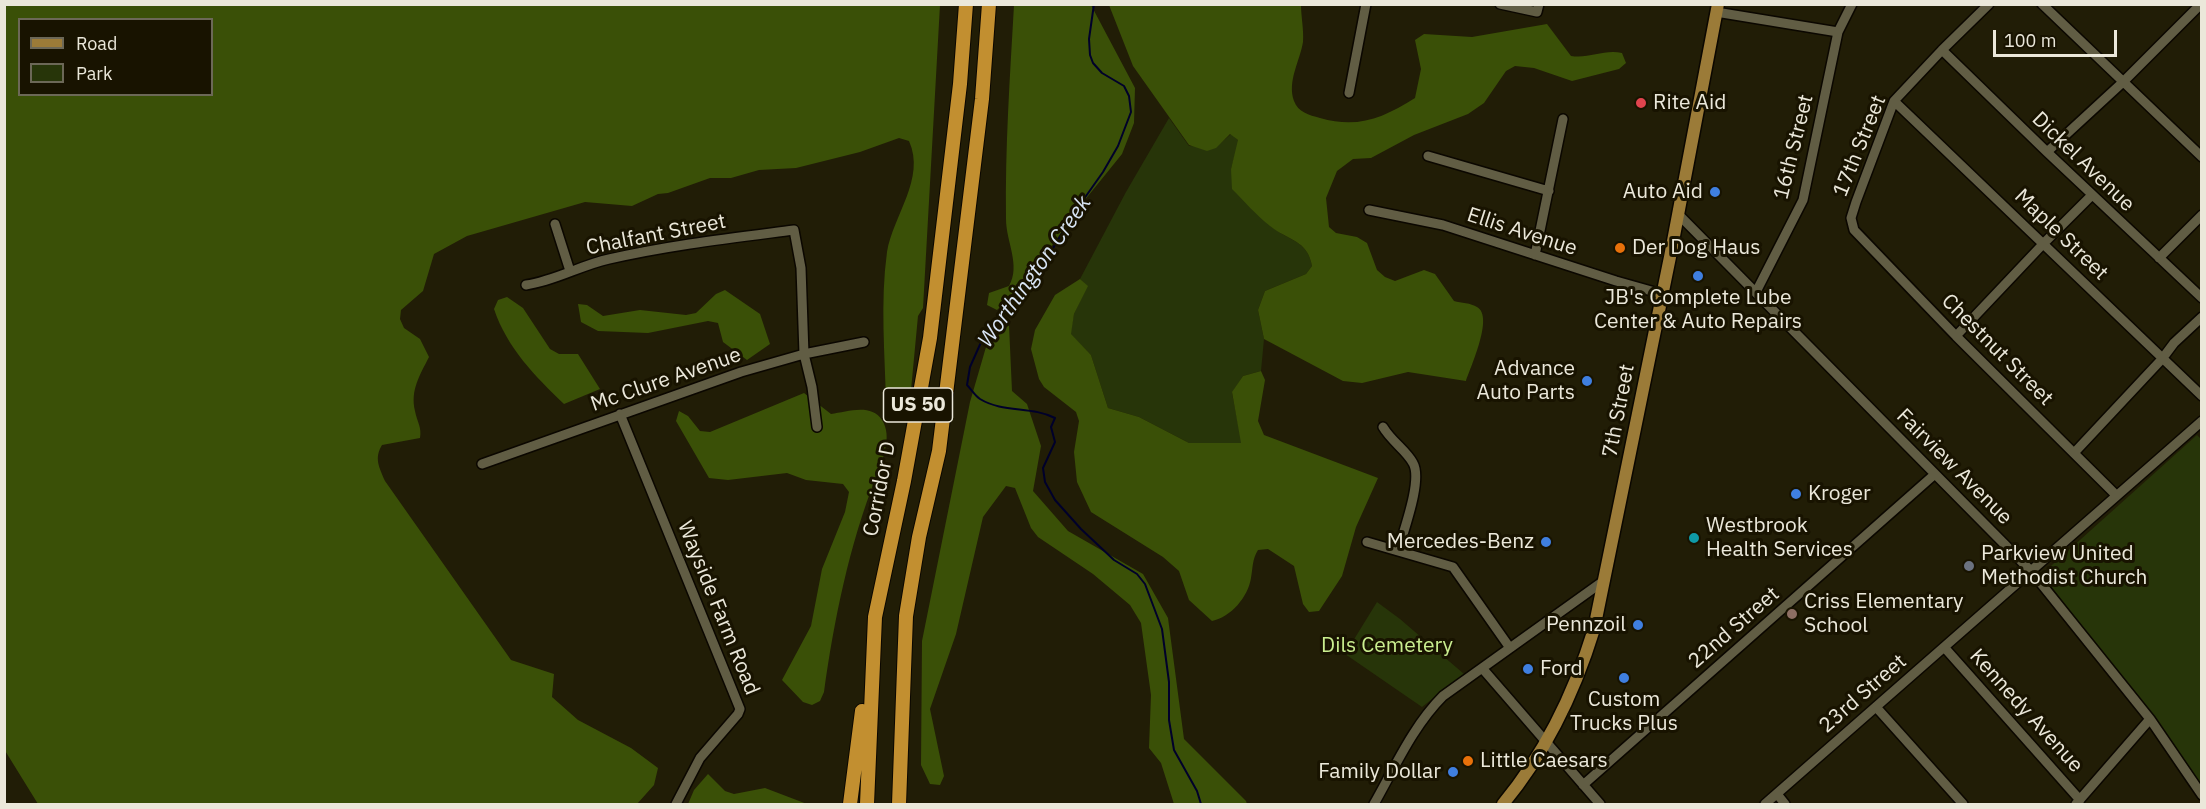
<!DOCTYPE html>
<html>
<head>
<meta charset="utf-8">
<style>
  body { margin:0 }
  #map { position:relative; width:2206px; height:809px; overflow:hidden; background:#211d06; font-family:"IBM Plex Sans",sans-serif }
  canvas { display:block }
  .frame { position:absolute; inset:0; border:6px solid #ebe8da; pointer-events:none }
  .legend { position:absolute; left:18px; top:18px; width:195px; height:78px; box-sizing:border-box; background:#181300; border:2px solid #6c6857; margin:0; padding:8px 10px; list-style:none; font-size:18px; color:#ebe8da }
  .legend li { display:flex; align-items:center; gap:12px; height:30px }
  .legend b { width:30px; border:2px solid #6c6857 }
  .scale { position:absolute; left:1993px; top:30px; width:124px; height:27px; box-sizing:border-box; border:3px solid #ebe8da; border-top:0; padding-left:8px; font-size:18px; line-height:21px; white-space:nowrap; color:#ebe8da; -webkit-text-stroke:4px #181300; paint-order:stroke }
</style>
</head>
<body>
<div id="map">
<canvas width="2206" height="809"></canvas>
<div class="frame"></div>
<ul class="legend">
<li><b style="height:8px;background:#9b7b38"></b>Road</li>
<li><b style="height:16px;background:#273509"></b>Park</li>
</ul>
<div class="scale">100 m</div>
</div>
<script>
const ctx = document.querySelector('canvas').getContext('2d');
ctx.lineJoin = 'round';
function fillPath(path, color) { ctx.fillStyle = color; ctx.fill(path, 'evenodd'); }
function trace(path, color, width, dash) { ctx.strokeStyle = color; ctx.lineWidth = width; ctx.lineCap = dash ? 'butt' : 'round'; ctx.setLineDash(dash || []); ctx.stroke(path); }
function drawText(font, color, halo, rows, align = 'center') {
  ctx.font = font + ' "IBM Plex Sans",sans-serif'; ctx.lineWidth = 6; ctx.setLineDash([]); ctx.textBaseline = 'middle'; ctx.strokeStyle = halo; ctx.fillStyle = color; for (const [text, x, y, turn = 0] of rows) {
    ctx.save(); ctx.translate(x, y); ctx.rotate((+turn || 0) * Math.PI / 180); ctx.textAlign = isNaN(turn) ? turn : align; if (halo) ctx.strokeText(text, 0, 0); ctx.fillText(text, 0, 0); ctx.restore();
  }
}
fillPath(new Path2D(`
  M 1169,118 L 1189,146 L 1216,147 L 1231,134 L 1239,141 L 1231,169 C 1240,182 1263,221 1273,228 C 1290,241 1308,241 1312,266 L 1306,274 L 1265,291 L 1258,310 L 1264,339 L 1261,371 L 1243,376 L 1232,393 L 1242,443 L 1189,443 L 1139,417 L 1108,408 L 1091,355 L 1070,334 L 1074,314 L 1087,286 L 1080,279 L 1126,192 Z
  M 2197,435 L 2202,440 L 2201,784 L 2042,574 Z
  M 1377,602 L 1400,619 L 1464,674 L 1422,707 L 1345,654 Z`), '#273509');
fillPath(new Path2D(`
  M 4,5 L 940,5 L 923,308 L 918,316 L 911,390 L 900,415 L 890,414 L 886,405 C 885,355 880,302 887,252 C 893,216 926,178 909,141 L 899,138 L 860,152 L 796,168 L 759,170 L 731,178 L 710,178 L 668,193 L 658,194 L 632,206 L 585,202 L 467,236 L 434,254 L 423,291 L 401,310 L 400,319 L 404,328 L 420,339 L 429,357 C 420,375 410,390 415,411 C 417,422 422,427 420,438 L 382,445 C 374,458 379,467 385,481 L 511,660 L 554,674 L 552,697 L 578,720 L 631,748 L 658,768 L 654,785 L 637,804 L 38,804 L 4,749 ZM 20,20 L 212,20 L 212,94 L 20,94 Z
  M 1014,5 L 1091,5 L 1135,88 L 1134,123 L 1122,154 L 1084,201 L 1025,283 L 997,310 L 987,305 L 989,293 L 1009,286 C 1021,265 1006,242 1006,219 C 1005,147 1010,76 1014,5 Z
  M 1109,5 L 1301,5 C 1301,16 1304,30 1303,42 C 1300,61 1287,81 1294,101 C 1298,112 1309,115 1320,118 C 1358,129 1383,118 1415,98 L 1421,69 L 1415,40 L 1424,34 L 1472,37 L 1547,24 L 1571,56 C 1589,59 1604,49 1622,53 L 1626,63 L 1619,69 L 1572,81 L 1534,68 L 1515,66 L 1506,71 L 1484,103 L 1468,114 L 1414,135 L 1371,158 L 1353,159 L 1337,171 L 1326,198 L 1329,227 L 1336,233 L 1357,237 L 1367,243 L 1377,270 L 1385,277 L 1395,281 L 1424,270 L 1435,274 L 1454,301 C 1461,303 1471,303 1477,307 C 1494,316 1471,366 1466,381 L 1408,372 L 1362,383 L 1343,381 L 1264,339 L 1258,310 L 1265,291 L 1306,274 L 1312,266 C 1308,240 1287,240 1270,226 C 1256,215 1244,201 1232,189 L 1231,169 L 1238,140 L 1230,134 L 1216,148 L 1207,151 L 1189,145 L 1133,66 Z
  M 1080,279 L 1088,286 L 1074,314 L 1071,334 L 1091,355 L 1108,408 L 1139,417 L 1189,443 L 1241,443 L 1232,392 L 1243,376 L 1261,371 L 1265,380 L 1258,421 L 1264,435 L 1378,478 L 1356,527 L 1342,576 L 1319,611 L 1309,612 L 1303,604 L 1294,566 L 1268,549 L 1258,550 C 1252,560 1253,567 1251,578 C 1248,597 1231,617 1212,621 L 1189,600 L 1179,571 L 1163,557 L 1091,512 L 1077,482 L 1074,452 L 1079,421 L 1076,412 L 1044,387 L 1039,379 L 1031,349 L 1035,330 L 1055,295 Z
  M 725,290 L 760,314 L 770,344 L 747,360 L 723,342 L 718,323 L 708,321 L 648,333 L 598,331 L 581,322 L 578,304 L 587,305 L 603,316 L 640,310 L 686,315 L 696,313 L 716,294 Z
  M 507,297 L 523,308 L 550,349 L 559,354 L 578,354 L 600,389 L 564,404 C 535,376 507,348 494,309 L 498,300 Z
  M 1009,325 L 1012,391 L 1027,404 L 1041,446 L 1033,491 L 1068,531 L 1143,574 L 1168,618 L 1184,739 L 1246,801 L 1247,804 L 1174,804 L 1161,763 L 1149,748 L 1151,695 L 1141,623 L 1130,605 L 1093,574 L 1038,537 L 1031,528 L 1015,488 L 1006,486 L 983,517 L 956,634 L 930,709 L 944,776 L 940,785 L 930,784 L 921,765 L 922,641 L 970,402 L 986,347 Z
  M 804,393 L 831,414 C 847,412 871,403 882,420 C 893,437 882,461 876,477 C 849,546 834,620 824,692 L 820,701 L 812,705 L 803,702 L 782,680 L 811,626 L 822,569 L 845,512 L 849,492 L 843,484 L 806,480 L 787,473 L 728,480 L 709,478 L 676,421 L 679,411 L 688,416 L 700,431 L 710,432 Z
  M 708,774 L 725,791 L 734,794 L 765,788 L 807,804 L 688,804 L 694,790 Z`), '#3a5007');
trace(new Path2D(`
  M 1094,4 L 1089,39 L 1090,55 L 1093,63 L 1102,73 L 1124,86 L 1129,96 L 1131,112 L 1118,146 L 1103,172 L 1074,213 L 1030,287 L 1016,303 L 996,321 L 982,340 L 970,367 L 967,385 C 971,389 975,396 980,399 C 1003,413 1032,406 1055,418 L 1051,427 L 1055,442 L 1043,468 L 1045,482 L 1055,500 L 1081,529 L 1114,560 L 1137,574 L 1145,584 L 1162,629 L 1169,682 L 1169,720 L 1174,750 L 1197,791 L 1201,804`), '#00002a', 2);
const minor = new Path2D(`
  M 1500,4 L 1537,12 L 1539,4
  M 1989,4 L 1942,50 L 1894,101 L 1856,202 L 1851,218 L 1854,230 L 1956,336 L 2116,495
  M 2042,4 L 2202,157
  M 1716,12 L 1838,32
  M 1942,50 L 2047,152 L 2202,298
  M 1349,93 L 1366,4
  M 1894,101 L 2202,396
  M 2047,152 L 2123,82 L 2199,6
  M 1428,156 L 1549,191
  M 1369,210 L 1443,225 L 1616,281 L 1662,294
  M 1678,214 L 2031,571 L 2150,719 L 2202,795
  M 555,224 L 570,271
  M 1535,255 L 1563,119
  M 2159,258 L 2202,215
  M 526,285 C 555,281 581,265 609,259 C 670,245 732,238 794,230 L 801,268 L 804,354 L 812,387 L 817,427
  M 1756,292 L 1803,200 L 1838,32 L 1852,4
  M 1956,336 L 2044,243 L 2092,195
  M 620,414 L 740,709 L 738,714 L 700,758 L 676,804
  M 1383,427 C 1392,442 1406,450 1413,463 C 1423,480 1403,532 1398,551
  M 2074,453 L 2162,359 L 2174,343 L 2202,317
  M 482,464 L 741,372 L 804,354 L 864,342
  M 1367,542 L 1453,567 L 1510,648
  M 1944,647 L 2080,800
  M 1482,668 L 1600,804
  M 1876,707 L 1963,804
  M 1583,785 L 1935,474
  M 1777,794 L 1785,804
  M 1374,804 C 1395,767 1413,726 1443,696 L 1605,580
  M 1765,804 L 2202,421
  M 2076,804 L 2150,719`);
const major = new Path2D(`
  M 1503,804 C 1546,752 1574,694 1594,629 L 1670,257 L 1718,4`);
const highway = new Path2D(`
  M 850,804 L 862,711
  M 867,804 L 875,617 L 904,481 L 930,338 L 960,84 L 966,4
  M 899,804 L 906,616 L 919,537 L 939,451 L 982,99 L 989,4`);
trace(minor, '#0b0700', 12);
trace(major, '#0b0700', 15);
trace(highway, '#0b0700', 16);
trace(minor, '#615d44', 9);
trace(major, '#9b7b38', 12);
trace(highway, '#c28f30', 14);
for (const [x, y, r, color] of [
  [1641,103,6,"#e0444e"],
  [1715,192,6,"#3f7fe0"],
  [1620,248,6,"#e8710a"],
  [1698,276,6,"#3f7fe0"],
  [1587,381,6,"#3f7fe0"],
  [1796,494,6,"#3f7fe0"],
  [1694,538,6,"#0f9aa8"],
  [1546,542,6,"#3f7fe0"],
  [1969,566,6,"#6b7280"],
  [1792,614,6,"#8d6e63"],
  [1638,625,6,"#3f7fe0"],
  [1528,669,6,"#3f7fe0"],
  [1624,678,6,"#3f7fe0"],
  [1468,761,6,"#e8710a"],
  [1453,772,6,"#3f7fe0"]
]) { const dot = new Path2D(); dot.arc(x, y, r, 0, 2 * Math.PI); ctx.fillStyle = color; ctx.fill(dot); trace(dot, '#181300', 2); }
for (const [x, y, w] of [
  [918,405,69]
]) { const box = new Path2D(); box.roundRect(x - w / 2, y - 17, w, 34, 4.5); ctx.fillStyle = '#181300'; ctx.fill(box); trace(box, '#ebe8da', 1.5); }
drawText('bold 20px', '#ebe8da', null, [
  ["US 50",918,405]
]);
drawText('21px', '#ebe8da', '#181300', [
  ["Rite Aid",1653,103],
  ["Auto Aid",1703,192,"right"],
  ["Der Dog Haus",1632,248],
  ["JB's Complete Lube",1698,298,"center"],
  ["Center & Auto Repairs",1698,322,"center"],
  ["Advance",1575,369,"right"],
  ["Auto Parts",1575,393,"right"],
  ["Kroger",1808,494],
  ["Westbrook",1706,526],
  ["Health Services",1706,550],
  ["Mercedes-Benz",1534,542,"right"],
  ["Parkview United",1981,554],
  ["Methodist Church",1981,578],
  ["Criss Elementary",1804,602],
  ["School",1804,626],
  ["Pennzoil",1626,625,"right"],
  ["Ford",1540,669],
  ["Custom",1624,700,"center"],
  ["Trucks Plus",1624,724,"center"],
  ["Little Caesars",1480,761],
  ["Family Dollar",1441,772,"right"]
], 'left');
drawText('21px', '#ebe8da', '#181300', [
  ["17th Street",1860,146,-68],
  ["16th Street",1794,147,-76],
  ["Dickel Avenue",2083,162,44],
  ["Ellis Avenue",1522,232,18],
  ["Chalfant Street",656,235,-11],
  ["Maple Street",2061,235,44],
  ["Chestnut Street",1997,350,45],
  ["Mc Clure Avenue",666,380,-19],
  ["7th Street",1619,411,-79],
  ["Fairview Avenue",1954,467,45],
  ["Corridor D",880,489,-79],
  ["Wayside Farm Road",718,608,68],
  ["22nd Street",1734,628,-41],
  ["23rd Street",1863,694,-41],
  ["Kennedy Avenue",2026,711,48]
]);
drawText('21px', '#caee8f', '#181300', [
  ["Dils Cemetery",1387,646]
]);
drawText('italic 22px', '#d9e5f5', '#181300', [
  ["Worthington Creek",1035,272,-55]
]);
</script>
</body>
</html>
